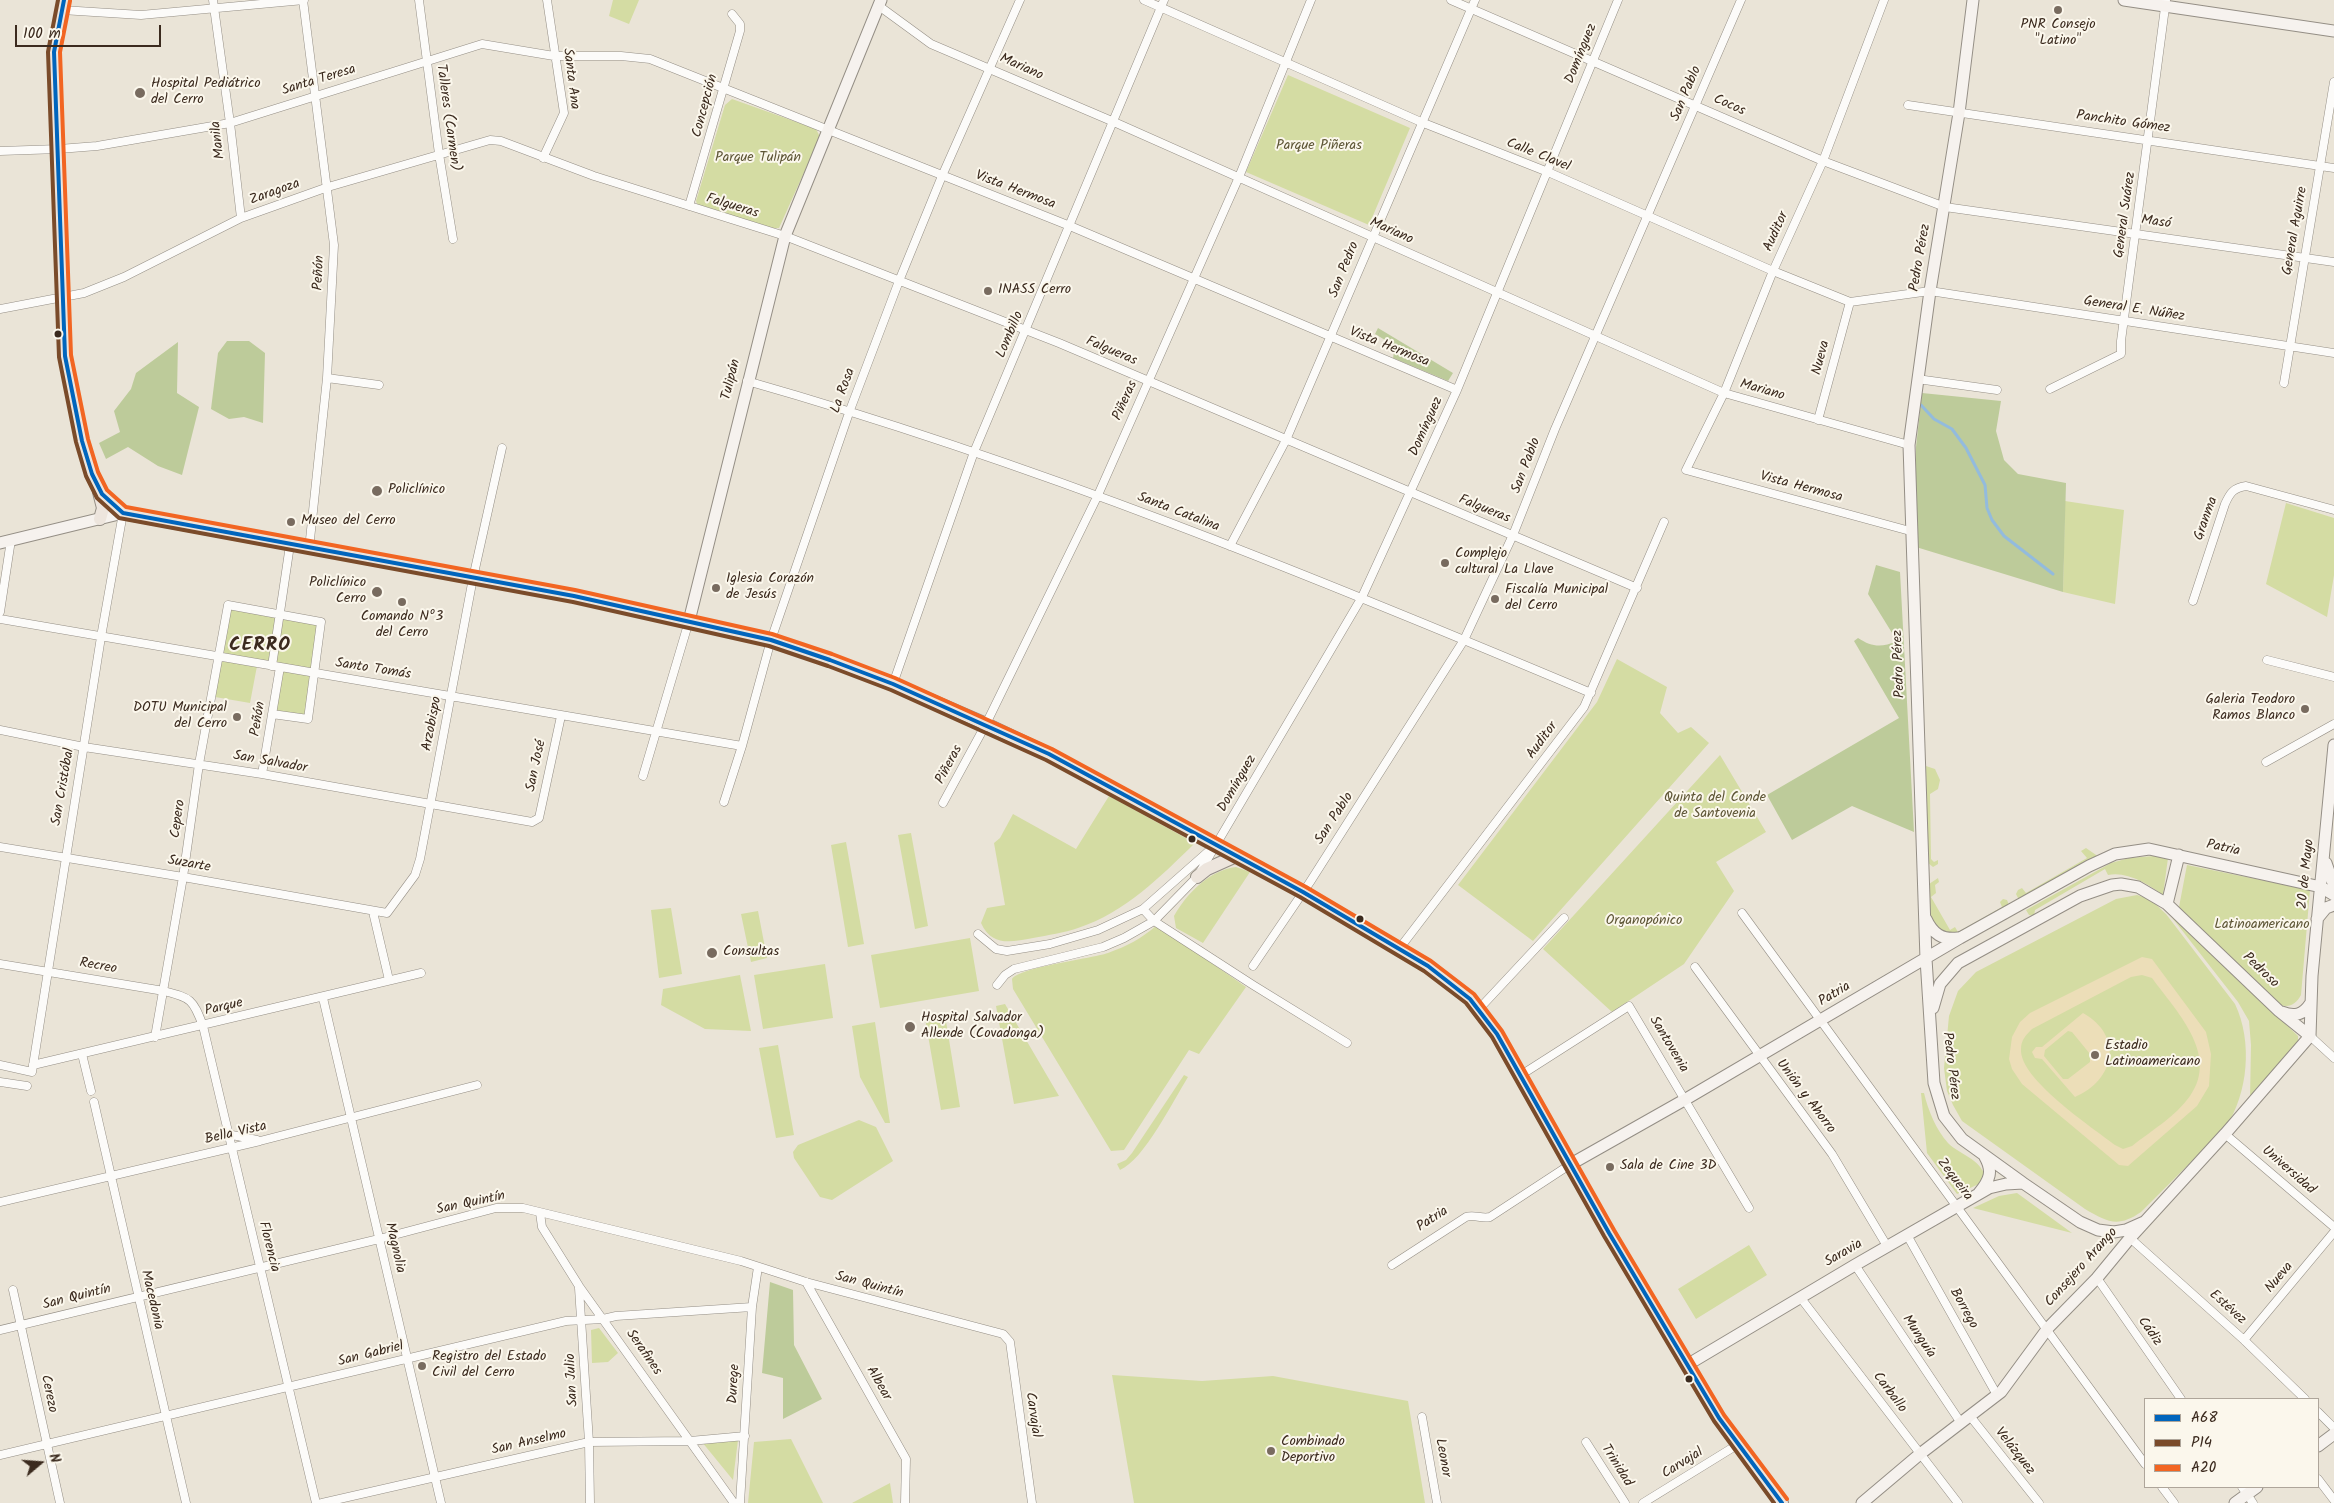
<!DOCTYPE html>
<html>
<head>
<meta charset="utf-8">
<style>
  body { margin:0 }
  #map { position:relative; width:2334px; height:1503px; overflow:hidden; background:#eae4d7; font-family:Kalam,sans-serif }
  canvas { display:block }
  .legend { position:absolute; left:2144px; top:1398px; width:175px; height:90px; box-sizing:border-box; background:#fbf7ec; border:1px solid #aea59a; margin:0; padding:6px 9px; list-style:none; font-size:15px; color:#3b2a1e }
  .legend li { display:flex; align-items:center; gap:10px; height:25px }
  .legend b { width:25px; border:1px solid #aea59a }
  .north { position:absolute; left:15px; top:1438px; width:50px; height:50px; -webkit-text-stroke:4px #fbf7ec; paint-order:stroke; rotate:72deg; font-size:14px; font-weight:700; line-height:20px; text-align:center; color:#3b2a1e }
  .north::after { content:''; display:block; margin:auto; width:18px; height:22px; background:#3b2a1e; clip-path:polygon(50% 0,100% 100%,50% 72%,0 100%) }
  .scale { position:absolute; left:15px; top:25px; width:146px; height:22px; box-sizing:border-box; border:2px solid #3b2a1e; border-top:0; padding-left:6px; font-size:15px; line-height:18px; white-space:nowrap; color:#3b2a1e; -webkit-text-stroke:4px #fbf7ec; paint-order:stroke }
</style>
</head>
<body>
<div id="map">
<canvas width="2334" height="1503"></canvas>
<ul class="legend">
<li><b style="height:6px;background:#0065bd"></b>A68</li>
<li><b style="height:6px;background:#7a4b2a"></b>P14</li>
<li><b style="height:6px;background:#f26522"></b>A20</li>
</ul>
<div class="north">N</div>
<div class="scale">100 m</div>
</div>
<script>
const ctx = document.querySelector('canvas').getContext('2d');
ctx.lineJoin = 'round';
function fillPath(path, color) { ctx.fillStyle = color; ctx.fill(path, 'evenodd'); }
function trace(path, color, width, dash) { ctx.strokeStyle = color; ctx.lineWidth = width; ctx.lineCap = dash ? 'butt' : 'round'; ctx.setLineDash(dash || []); ctx.stroke(path); }
function drawText(font, color, halo, rows, align = 'center') {
  ctx.font = font + ' Kalam,sans-serif'; ctx.lineWidth = 4; ctx.setLineDash([]); ctx.textBaseline = 'middle'; ctx.strokeStyle = halo; ctx.fillStyle = color; for (const [text, x, y, turn = 0] of rows) {
    ctx.save(); ctx.translate(x, y); ctx.rotate((+turn || 0) * Math.PI / 180); ctx.textAlign = isNaN(turn) ? turn : align; if (halo) ctx.strokeText(text, 0, 0); ctx.fillText(text, 0, 0); ctx.restore();
  }
}
fillPath(new Path2D(`
  M 613,0 L 639,0 L 629,24 L 609,16 Z
  M 1288,75 L 1410,128 L 1369,225 L 1246,172 Z
  M 732,99 L 816,129 L 820,137 L 779,228 L 772,228 L 698,206 L 696,201 L 725,105 Z
  M 2065,501 L 2124,510 L 2115,604 L 2063,592 Z
  M 2286,503 L 2334,518 L 2334,575 L 2327,617 L 2266,584 Z
  M 230,607 L 318,624 L 305,716 L 276,711 L 282,671 L 257,666 L 250,703 L 215,697 Z
  M 1617,659 L 1667,687 L 1660,713 L 1678,733 L 1691,727 L 1709,743 L 1533,941 L 1458,885 L 1597,702 Z
  M 1720,755 L 1766,832 L 1716,862 L 1734,891 L 1684,964 L 1612,1012 L 1543,949 Z
  M 1926,766 L 1935,769 L 1940,780 L 1938,789 L 1930,794 L 1931,859 L 1934,862 L 1938,860 L 1938,864 L 1933,867 L 1928,863 Z
  M 1109,796 L 1195,843 C 1160,877 1126,912 1078,928 C 1064,933 1048,935 1033,938 C 1011,942 992,947 981,923 L 987,908 L 1005,905 L 994,843 L 1000,838 L 1013,814 L 1076,849 Z
  M 911,833 L 928,926 L 915,929 L 898,835 Z
  M 846,842 L 864,944 L 848,947 L 831,845 Z
  M 2086,848 L 2099,857 L 2020,899 L 2018,898 L 2016,894 L 2018,890 L 2022,888 L 2026,893 L 2087,858 L 2081,851 Z
  M 2154,856 L 2168,858 L 2163,895 C 2148,884 2127,871 2108,875 L 2105,869 L 2035,910 L 2034,916 L 2029,915 L 2026,910 L 2111,863 L 2129,858 Z
  M 2187,865 L 2310,890 L 2301,995 C 2296,1004 2290,1008 2280,1005 L 2179,907 Z
  M 1236,867 L 1250,872 L 1203,943 L 1176,928 L 1174,916 C 1187,893 1210,870 1236,867 Z
  M 1938,878 L 1939,882 L 1935,885 L 1936,893 L 1931,897 L 1950,930 L 1955,927 L 1958,932 L 2002,907 L 2000,902 L 2003,899 L 2007,900 L 2009,905 L 1959,934 L 1944,934 L 1931,920 L 1929,884 Z
  M 2137,895 L 2150,899 L 2166,914 L 2235,1004 C 2253,1042 2248,1093 2226,1127 L 2141,1212 C 2118,1228 2107,1222 2085,1209 L 1962,1121 L 1953,1105 L 1947,1091 L 1944,1068 L 1949,1016 L 1958,991 L 1976,972 L 2116,899 Z
  M 2163,906 L 2298,1036 L 2298,1045 L 2250,1100 L 2251,1045 L 2249,1021 L 2238,1002 Z
  M 671,908 L 682,974 L 659,978 L 651,910 Z
  M 758,911 L 767,958 L 751,962 L 741,914 Z
  M 1157,925 L 1246,987 L 1199,1054 L 1189,1050 L 1124,1150 L 1111,1151 L 1013,989 L 1012,979 C 1020,967 1090,959 1108,953 C 1127,946 1141,939 1157,925 Z
  M 970,938 L 979,991 L 880,1008 L 871,955 Z
  M 825,964 L 833,1018 L 763,1029 L 754,975 Z
  M 740,975 L 751,1031 L 705,1029 L 661,1005 L 663,989 Z
  M 1005,1004 L 1059,1096 L 1014,1104 L 996,1006 Z
  M 945,1015 L 960,1107 L 941,1110 L 925,1018 Z
  M 875,1022 L 890,1123 L 885,1123 L 860,1077 L 852,1026 Z
  M 778,1045 L 794,1135 L 776,1138 L 759,1048 Z
  M 1184,1075 L 1188,1077 C 1173,1101 1144,1160 1120,1170 L 1117,1164 L 1126,1160 L 1132,1153 Z
  M 1921,1093 L 1924,1093 C 1928,1110 1936,1130 1948,1143 C 1960,1155 1981,1159 1985,1177 L 1981,1183 L 1957,1194 L 1927,1153 Z
  M 859,1120 L 876,1127 L 893,1161 L 832,1200 L 820,1197 L 794,1158 L 793,1152 L 798,1145 Z
  M 2017,1193 L 2072,1233 L 1973,1208 L 1999,1196 Z
  M 1749,1245 L 1767,1275 L 1696,1319 L 1678,1289 Z
  M 599,1328 L 618,1353 L 608,1362 L 592,1363 L 591,1330 Z
  M 1112,1375 L 1202,1381 L 1273,1376 L 1408,1401 L 1425,1503 L 1134,1503 Z
  M 791,1439 L 823,1503 L 748,1503 L 754,1442 Z
  M 738,1440 L 733,1480 L 702,1442 Z
  M 890,1483 L 893,1503 L 852,1503 Z`), '#d4dca3');
fillPath(new Path2D(`
  M 1378,328 L 1453,373 L 1448,381 L 1393,358 L 1395,346 L 1375,334 Z
  M 227,341 L 249,341 L 265,353 L 263,423 L 244,417 L 229,419 L 211,409 L 218,353 Z
  M 178,342 L 177,393 L 199,407 L 182,475 L 158,466 L 128,447 L 106,459 L 99,443 L 120,432 L 114,411 L 131,389 L 136,373 Z
  M 1922,393 L 2001,401 L 1996,431 L 2004,460 L 2018,474 L 2066,483 L 2063,592 L 1916,547 L 1916,447 Z
  M 1876,565 L 1900,572 L 1914,832 L 1852,806 L 1792,840 L 1767,795 L 1899,718 L 1854,641 L 1858,638 C 1872,647 1881,648 1897,641 L 1868,594 Z
  M 770,1282 L 793,1290 L 794,1345 L 822,1399 L 783,1419 L 783,1378 L 762,1373 Z`), '#bdcb9a');
fillPath(new Path2D(`
  M 2142,957 L 2152,959 L 2206,1032 L 2211,1054 L 2209,1086 L 2197,1106 L 2128,1166 L 2119,1165 L 2022,1084 L 2012,1069 L 2009,1059 L 2012,1037 L 2020,1022 L 2030,1013 ZM 2142,975 L 2152,978 C 2175,1010 2220,1054 2190,1096 C 2176,1116 2151,1131 2132,1146 L 2123,1149 L 2115,1145 C 2092,1127 2019,1079 2021,1049 C 2021,1040 2026,1035 2032,1029 L 2131,977 Z
  M 2083,1013 C 2124,1036 2115,1080 2075,1097 L 2042,1059 L 2035,1058 L 2032,1052 L 2036,1047 L 2042,1047 ZM 2068,1031 L 2072,1032 L 2090,1054 L 2090,1062 L 2068,1079 L 2063,1079 L 2044,1056 L 2045,1050 Z`), '#ecdeb8');
trace(new Path2D(`
  M 1921,405 L 1934,419 L 1952,429 L 1966,448 L 1985,485 L 1987,508 L 1992,520 L 2004,536 L 2053,574`), '#93bbdd', 3);
const street = new Path2D(`
  M 213,0 L 230,123 L 241,218
  M 303,0 L 334,245 L 327,378 L 309,549
  M 419,0 L 439,154 L 453,239
  M 1144,0 L 1421,122 L 1548,172 L 1773,271 L 1850,302 L 1930,291 L 2334,353
  M 1451,0 L 1823,161 L 1945,207 L 2334,262
  M 1884,0 L 1823,161 L 1773,271 L 1724,393 L 1686,470 L 1910,531
  M 879,6 L 931,44 L 1114,122 L 1724,393 L 1909,445
  M 62,10 L 141,15 L 304,0
  M 1908,105 L 2334,168
  M 0,151 L 59,149 L 97,146 L 230,123 L 482,44 L 554,56 L 621,56 L 650,59 L 1070,226 L 1457,390
  M 543,158 L 564,113 L 547,0
  M 689,206 L 740,31 L 740,24 L 732,14
  M 0,309 L 84,293 L 124,277 L 241,218 L 328,187 L 490,140 L 501,141 L 594,176 L 785,236 L 1059,343 L 1637,588
  M 327,378 L 379,385
  M 1917,379 L 1997,390
  M 747,381 C 1036,463 1315,577 1591,693
  M 2284,383 L 2334,82
  M 2050,389 L 2121,354 L 2121,341 L 2166,0
  M 1818,420 L 1850,302
  M 1230,546 L 1286,440 L 1475,0
  M 2193,601 L 2225,504 C 2230,493 2233,488 2246,486 L 2334,510
  M 0,612 L 11,540
  M 0,619 L 742,746
  M 2267,660 L 2334,677
  M 272,666 L 290,545
  M 893,684 L 974,452 L 1164,0
  M 0,730 L 84,747 L 262,774 L 532,822 L 539,818 L 561,716
  M 2266,762 L 2334,724
  M 262,774 L 280,667
  M 643,776 L 689,621
  M 724,802 L 742,746 L 771,640 L 850,410 L 899,281 L 942,176 L 1020,0
  M 943,803 L 986,724 L 1098,495 L 1239,177 L 1311,0
  M 0,847 L 183,877 L 387,913 L 415,875 L 420,859 L 473,578 L 502,448
  M 1143,909 L 1154,921 L 1253,985 L 1347,1043
  M 373,912 L 389,980
  M 1742,913 L 2145,1464
  M 978,934 L 996,949 L 1007,951 L 1050,944 L 1098,930 L 1143,909 L 1211,849
  M 1399,949 L 1584,707 L 1664,522
  M 0,964 L 164,991 C 191,998 193,999 203,1026 L 316,1503
  M 1253,966 L 1310,882 L 1464,640 L 1513,535 L 1555,429 L 1741,0
  M 1695,967 L 1832,1154 L 1887,1246
  M 997,985 L 1005,975 L 1014,969 L 1103,947 L 1124,938 L 1154,921 L 1197,877 L 1362,597 L 1457,390 L 1618,0
  M 323,998 L 441,1503
  M 1479,1009 L 1564,918
  M 2310,1036 L 2334,1058
  M 155,1037 L 183,877 L 199,764 L 228,605 L 321,622 L 308,719 L 272,714
  M 82,1054 L 91,1091
  M 0,1065 L 32,1072 L 101,637 L 123,513
  M 33,1065 L 421,973
  M 1521,1075 L 1629,1006 L 1749,1208
  M 0,1082 L 27,1086
  M 94,1102 L 186,1503
  M 227,1134 L 257,1140
  M 2225,1134 L 2334,1227
  M 0,1202 L 260,1141 L 477,1085
  M 540,1213 L 542,1227 L 579,1286 L 734,1503
  M 1907,1235 L 1997,1395
  M 2130,1238 L 2244,1340 L 2305,1399
  M 1392,1265 L 1466,1217 C 1474,1214 1481,1219 1490,1217 L 1571,1164
  M 1855,1265 L 1961,1423
  M 2097,1278 L 2181,1399
  M 806,1282 L 906,1459 L 905,1503
  M 579,1288 L 589,1442 L 590,1503
  M 13,1290 L 60,1503
  M 1800,1297 L 1958,1503
  M 0,1330 L 379,1239 L 496,1208 L 523,1208 L 741,1261 L 806,1282 L 1003,1334 L 1010,1342 L 1032,1503
  M 2244,1340 L 2334,1232
  M 2318,1412 L 2334,1428
  M 1970,1416 L 2039,1503
  M 1422,1417 L 1437,1503
  M 1586,1442 L 1625,1503
  M 0,1455 L 566,1321 L 603,1319 L 616,1316 L 752,1307
  M 2318,1479 L 2334,1500
  M 2162,1487 L 2174,1503
  M 2242,1487 L 2253,1503
  M 322,1503 L 589,1442 L 690,1441 L 745,1436
  M 740,1503 L 752,1307 L 758,1267
  M 1643,1503 L 1737,1445`);
const secondary = new Path2D(`
  M 1973,0 L 1959,113 L 1930,291 L 1909,445 L 1926,959 L 1934,1083 L 1944,1116 L 1962,1139 L 2023,1183 L 2080,1222 L 2098,1230 L 2114,1232 L 2126,1230 L 2144,1222
  M 2124,0 L 2334,31
  M 0,543 L 123,513
  M 689,621 L 785,236 L 881,0
  M 2326,863 L 2334,886
  M 2167,904 L 2179,855
  M 1926,919 C 1933,934 1942,940 1958,938
  M 2317,919 L 2326,908 L 2334,905
  M 1933,1008 L 1940,984 L 1958,963 L 2080,896 L 2112,885 L 2121,884 L 2138,887 L 2167,904 L 2279,1011 L 2310,1036
  M 2282,1012 C 2294,1017 2303,1015 2310,1004
  M 2310,1036 L 2312,976 L 2334,745
  M 1571,1164 L 1686,1099 L 1960,938 L 2089,866 L 2115,854 L 2149,849 L 2321,887 L 2334,895
  M 1979,1193 C 1990,1180 1993,1171 1985,1157
  M 1687,1365 L 1855,1265 L 1989,1188 L 2006,1184 L 2023,1183
  M 2318,1446 L 2334,1434
  M 1862,1503 L 1920,1454 L 2001,1392 L 2048,1328 L 2097,1278 L 2130,1238 L 2225,1134 L 2310,1036
  M 2235,1503 L 2257,1487`);
const primary = new Path2D(`
  M 64,0 L 54,52 L 65,356 L 82,441 L 92,474 L 102,494 L 123,513 L 574,596 L 771,640 L 830,660 L 893,684 L 986,724 L 1049,754 L 1303,892 L 1428,966 L 1470,999 L 1497,1034 L 1609,1233 L 1719,1418 L 1782,1503
  M 99,492 L 103,508 L 100,519
  M 1197,877 L 1207,869 L 1236,856`);
trace(street, '#948e85', 9);
trace(secondary, '#948e85', 13);
trace(primary, '#948e85', 14);
trace(street, '#fcfbf9', 8);
trace(secondary, '#f6f2ee', 11);
trace(primary, '#ede5dd', 12);
trace(new Path2D(`
  M 64,0 L 54,52 L 65,356 L 82,441 L 92,474 L 102,494 L 123,513 L 574,596 L 771,640 L 830,660 L 893,684 L 1049,754 L 1303,892 L 1428,966 L 1470,999 L 1497,1034 L 1609,1233 L 1719,1418 L 1782,1503`), '#0065bd', 4);
trace(new Path2D(`
  M 58,0 L 48,52 L 59,357 L 76,442 L 86,476 L 97,498 L 119,518 L 573,602 L 769,646 L 828,666 L 891,690 L 1046,760 L 1300,897 L 1424,971 L 1466,1003 L 1492,1037 L 1604,1236 L 1714,1421 L 1774,1503`), '#7a4b2a', 4);
trace(new Path2D(`
  M 70,1 L 60,52 L 71,355 L 88,439 L 98,472 L 107,490 L 126,507 L 575,590 L 772,634 L 832,654 L 895,678 L 1052,749 L 1306,887 L 1431,961 L 1474,994 L 1502,1031 L 1614,1230 L 1724,1415 L 1787,1499`), '#f26522', 4);
for (const [x, y, r, color] of [
  [2058,10,5,"#786b5f"],
  [140,93,6,"#786b5f"],
  [988,291,5,"#786b5f"],
  [58,334,4.5,"#3b2a1e"],
  [377,491,6,"#786b5f"],
  [291,522,5,"#786b5f"],
  [1445,563,5,"#786b5f"],
  [716,588,5,"#786b5f"],
  [377,592,6,"#786b5f"],
  [1495,599,5,"#786b5f"],
  [402,602,5,"#786b5f"],
  [2305,709,5,"#786b5f"],
  [237,717,5,"#786b5f"],
  [1192,839,4.5,"#3b2a1e"],
  [1360,919,4.5,"#3b2a1e"],
  [712,953,6,"#786b5f"],
  [910,1027,6,"#786b5f"],
  [2095,1055,5,"#786b5f"],
  [1610,1167,5,"#786b5f"],
  [422,1366,5,"#786b5f"],
  [1689,1379,4.5,"#3b2a1e"],
  [1271,1451,5,"#786b5f"]
]) { const dot = new Path2D(); dot.arc(x, y, r, 0, 2 * Math.PI); ctx.fillStyle = color; ctx.fill(dot); trace(dot, '#fbf7ec', 2); }
drawText('14px', '#3b2a1e', '#fbf7ec', [
  ["PNR Consejo",2058,26,"center"],
  ["\"Latino\"",2058,42,"center"],
  ["Hospital Pediátrico",151,85],
  ["del Cerro",151,101],
  ["INASS Cerro",998,291],
  ["Policlínico",388,491],
  ["Museo del Cerro",301,522],
  ["Complejo",1455,555],
  ["cultural La Llave",1455,571],
  ["Iglesia Corazón",726,580],
  ["de Jesús",726,596],
  ["Policlínico",366,584,"right"],
  ["Cerro",366,600,"right"],
  ["Fiscalía Municipal",1505,591],
  ["del Cerro",1505,607],
  ["Comando Nº3",402,618,"center"],
  ["del Cerro",402,634,"center"],
  ["Galeria Teodoro",2295,701,"right"],
  ["Ramos Blanco",2295,717,"right"],
  ["DOTU Municipal",227,709,"right"],
  ["del Cerro",227,725,"right"],
  ["Consultas",723,953],
  ["Hospital Salvador",921,1019],
  ["Allende (Covadonga)",921,1035],
  ["Estadio",2105,1047],
  ["Latinoamericano",2105,1063],
  ["Sala de Cine 3D",1620,1167],
  ["Registro del Estado",432,1358],
  ["Civil del Cerro",432,1374],
  ["Combinado",1281,1443],
  ["Deportivo",1281,1459]
], 'left');
drawText('14px', '#3b2a1e', '#fbf7ec', [
  ["Domínguez",1582,54,-68],
  ["Mariano",1021,68,24],
  ["Santa Ana",570,79,83],
  ["Santa Teresa",319,81,-17],
  ["San Pablo",1687,94,-67],
  ["Concepción",706,106,-75],
  ["Cocos",1729,106,24],
  ["Talleres (Carmen)",447,118,82],
  ["Panchito Gómez",2123,123,8],
  ["Manila",219,140,-97],
  ["Calle Clavel",1538,156,22],
  ["Vista Hermosa",1015,191,21],
  ["Zaragoza",275,193,-20],
  ["Falgueras",732,207,17],
  ["General Suárez",2126,215,-82],
  ["Masó",2156,223,8],
  ["General Aguirre",2296,231,-80],
  ["Mariano",1391,232,24],
  ["Auditor",1777,232,-66],
  ["Pedro Pérez",1921,258,-80],
  ["San Pedro",1345,270,-68],
  ["Peñón",320,273,-87],
  ["General E. Núñez",2134,310,9],
  ["Lombillo",1011,335,-67],
  ["Vista Hermosa",1389,348,22],
  ["Falgueras",1111,352,23],
  ["Nueva",1822,358,-75],
  ["Tulipán",732,380,-76],
  ["La Rosa",844,391,-70],
  ["Mariano",1762,391,16],
  ["Piñeras",1126,401,-66],
  ["Domínguez",1427,427,-66],
  ["San Pablo",1527,466,-69],
  ["Vista Hermosa",1801,488,15],
  ["Falgueras",1484,510,22],
  ["Santa Catalina",1178,513,21],
  ["Granma",2207,519,-70],
  ["Pedro Pérez",1900,664,-92],
  ["Santo Tomás",373,670,9],
  ["Peñón",259,719,-81],
  ["Arzobispo",433,724,-79],
  ["Auditor",1543,741,-54],
  ["San Salvador",270,763,10],
  ["Piñeras",950,765,-62],
  ["San José",537,766,-78],
  ["Domínguez",1238,784,-60],
  ["San Cristóbal",64,787,-80],
  ["Cepero",179,819,-82],
  ["San Pablo",1335,819,-57],
  ["Patria",2223,849,12],
  ["Suzarte",189,865,10],
  ["20 de Mayo",2307,874,-84],
  ["Recreo",98,967,10],
  ["Pedroso",2260,971,44],
  ["Patria",1835,995,-31],
  ["Parque",224,1008,-13],
  ["Santovenia",1668,1045,59],
  ["Pedro Pérez",1950,1066,83],
  ["Unión y Ahorro",1805,1097,53],
  ["Bella Vista",236,1134,-13],
  ["Universidad",2288,1171,41],
  ["Zequeira",1954,1180,53],
  ["San Quintín",471,1204,-12],
  ["Patria",1433,1220,-33],
  ["Florencia",268,1247,76],
  ["Magnolia",394,1248,77],
  ["Saravia",1844,1254,-30],
  ["Consejero Arango",2082,1268,-48],
  ["Nueva",2280,1278,-50],
  ["San Quintín",869,1286,15],
  ["San Quintín",77,1298,-14],
  ["Macedonia",151,1300,77],
  ["Estévez",2227,1308,42],
  ["Borrego",1963,1309,61],
  ["Cádiz",2149,1332,55],
  ["Munguía",1918,1337,56],
  ["Serafines",643,1353,55],
  ["San Gabriel",371,1355,-14],
  ["San Julio",573,1380,-93],
  ["Durege",735,1384,-87],
  ["Albear",878,1384,60],
  ["Carballo",1889,1393,53],
  ["Cerezo",48,1394,78],
  ["Carvajal",1032,1415,82],
  ["San Anselmo",529,1443,-13],
  ["Velázquez",2014,1452,52],
  ["Leonor",1442,1458,80],
  ["Carvajal",1683,1464,-32],
  ["Trinidad",1616,1466,58]
]);
drawText('14px', '#5d5535', '#fbf7ec', [
  ["Parque Piñeras",1319,147],
  ["Parque Tulipán",758,159],
  ["Quinta del Conde",1715,799],
  ["de Santovenia",1715,815],
  ["Organopónico",1644,922],
  ["Latinoamericano",2262,926]
]);
ctx.letterSpacing = '1px';
drawText('bold 19px', '#3b2a1e', '#fbf7ec', [
  ["CERRO",260,647]
]);
ctx.letterSpacing = '0px';
</script>
</body>
</html>
